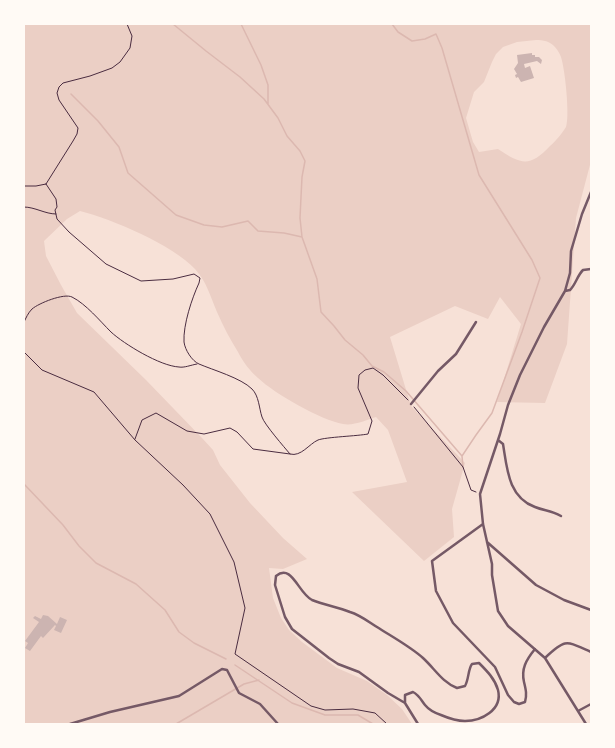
<!DOCTYPE html>
<html>
<head>
<meta charset="utf-8">
<style>
  body { margin:0 }
  #map { position:relative; width:615px; height:748px; overflow:hidden; background:#f7e1d7; font-family:Karla,sans-serif }
  canvas { display:block }
  .frame { position:absolute; inset:0; border:25px solid #fffaf5; pointer-events:none }
</style>
</head>
<body>
<div id="map">
<canvas width="615" height="748"></canvas>
<div class="frame"></div>
</div>
<script>
const ctx = document.querySelector('canvas').getContext('2d');
ctx.lineJoin = 'round';
function fillPath(path, color) { ctx.fillStyle = color; ctx.fill(path, 'evenodd'); }
function trace(path, color, width, dash) { ctx.strokeStyle = color; ctx.lineWidth = width; ctx.lineCap = dash ? 'butt' : 'round'; ctx.setLineDash(dash || []); ctx.stroke(path); }
fillPath(new Path2D(`
  M 24,24 L 591,24 L 591,161 L 576,218 L 567,344 L 545,403 L 497,402 L 521,324 L 500,297 L 488,319 L 455,306 L 390,337 L 411,406 L 465,463 L 452,509 L 454,537 L 424,561 L 352,492 L 407,482 L 388,430 L 376,417 C 366,420 354,426 343,424 C 321,420 275,394 258,378 C 250,371 243,362 238,352 C 230,339 223,326 217,312 C 210,296 207,282 195,269 C 173,245 112,219 80,211 L 67,219 L 44,241 L 46,256 L 61,285 L 77,313 L 146,380 L 202,438 L 213,450 L 220,465 L 250,503 L 283,538 L 307,559 L 283,569 L 269,568 L 273,598 L 281,618 L 289,630 L 302,642 L 337,668 L 367,681 L 387,695 L 402,709 L 412,724 L 24,724 ZM 536,40 C 543,40 550,41 555,47 C 557,49 560,54 561,57 C 565,69 570,116 566,127 C 563,132 555,142 550,146 C 530,167 522,165 498,149 L 479,152 L 473,142 L 466,118 L 474,92 L 484,82 L 492,62 L 496,54 L 503,47 L 517,42 Z`), '#ebcfc5');
trace(new Path2D(`
  M 173,24 L 206,51 L 240,77 L 264,99 L 278,118 L 287,136 L 300,151 L 305,161 L 302,177 L 301,197 L 300,218 L 302,237 L 317,279 L 321,312 L 334,326 L 345,340 L 363,355 L 372,366 L 384,372 L 406,391 L 462,456
  M 241,24 L 261,65 L 268,85 L 268,104
  M 392,24 L 398,32 L 412,41 L 425,39 L 436,34 L 442,48 L 479,175 L 532,260 L 540,278 L 522,332 L 492,413 L 476,435 L 462,456 L 463,467
  M 71,94 L 98,121 L 119,147 L 128,173 L 176,215 L 204,225 L 222,227 L 248,221 L 258,231 L 284,233 L 302,237
  M 24,484 L 63,525 L 79,546 L 96,563 L 136,584 L 165,610 L 179,632 L 194,643 L 226,659
  M 235,665 L 292,703 L 325,715 L 358,715 L 373,724
  M 176,724 L 244,684 L 259,680`), '#dcb8b0', 1.5);
fillPath(new Path2D(`
  M 532,53 L 532,55 L 535,55 L 535,57 L 539,57 L 542,60 L 541,64 L 537,61 L 524,64 L 525,68 L 530,66 L 534,78 L 521,82 L 518,77 L 516,78 L 515,75 L 517,74 L 514,69 L 518,63 L 517,55 Z
  M 43,615 L 48,616 L 57,624 L 60,617 L 67,620 L 61,633 L 54,630 L 56,626 L 55,625 L 43,638 L 41,636 L 30,651 L 25,648 L 28,643 L 25,641 L 39,622 L 33,618 L 35,616 L 41,619 Z`), '#ccb4b1');
trace(new Path2D(`
  M 46,184 L 56,199 L 57,207 L 55,210 L 57,219 L 69,232 L 106,264 L 141,281 L 173,279 L 194,274 L 200,278 L 199,283 C 192,298 183,325 184,342 C 185,350 192,361 199,364 C 213,370 241,378 252,389 C 259,396 259,408 262,417 C 264,424 285,448 290,454 C 301,457 309,444 318,440 C 326,437 358,436 368,434 L 372,421 L 358,388 L 359,375 L 365,370 L 373,368 L 383,375 L 408,400
  M 46,184 L 73,141 L 77,134 L 78,128 L 59,100 L 57,93 L 59,87 L 63,83 L 90,76 L 112,68 L 120,62 L 130,48 L 132,36 L 127,24
  M 24,186 L 36,186 L 46,184
  M 24,207 C 35,207 45,214 56,214
  M 24,322 C 26,318 28,313 32,309 C 39,303 64,293 72,297 C 86,304 100,321 111,332 C 124,344 160,366 179,367 C 184,368 191,365 197,364
  M 24,352 L 42,370 L 94,392 L 135,440 L 183,485 L 210,514 L 234,562 L 245,608 L 235,654 L 311,706 L 325,710 L 353,709 L 375,713 L 387,724
  M 414,407 L 463,467 L 471,490 L 476,492
  M 135,439 L 142,420 L 156,413 L 187,431 L 204,434 L 230,428 L 237,432 L 253,449 L 290,454`), '#4a2c40', 1);
trace(new Path2D(`
  M 565,291 L 570,290 C 576,284 577,276 583,270 L 591,269
  M 411,404 L 438,371 L 456,354 L 476,322
  M 498,440 L 503,444 C 507,468 508,497 535,507 C 545,511 551,510 561,516
  M 483,524 L 432,561 L 436,591 L 453,623 L 495,667 L 508,695 L 514,702 L 519,704 L 525,702 C 527,695 526,690 524,682 C 521,669 526,660 535,649
  M 487,542 L 536,585 L 564,600 L 591,610
  M 545,658 C 566,638 566,641 591,652
  M 405,703 L 388,693 L 359,672 L 338,664 L 329,658 L 292,629 L 285,617 L 275,585 L 276,576 C 292,563 298,593 312,600 C 324,605 338,607 350,612 C 360,615 369,622 377,627 C 391,636 411,647 423,658 C 435,669 442,682 457,688 L 465,686 C 469,679 468,669 472,664 L 479,663 C 487,671 495,679 498,690 C 503,710 481,721 465,721 C 457,721 448,718 441,715 C 435,713 429,710 425,705 C 421,700 419,695 413,692 L 405,695 L 405,703 L 418,724
  M 578,711 L 591,704
  M 70,724 L 110,712 L 179,696 L 222,669 L 227,670 L 239,693 L 260,704 L 278,724
  M 586,724 L 545,658 L 508,626 L 498,611 L 492,575 L 492,564 L 483,524 L 480,494 L 500,434 L 508,405 L 520,375 L 544,327 L 565,291 L 570,273 L 571,251 L 582,214 L 591,192`), '#755966', 2.5);
</script>
</body>
</html>
